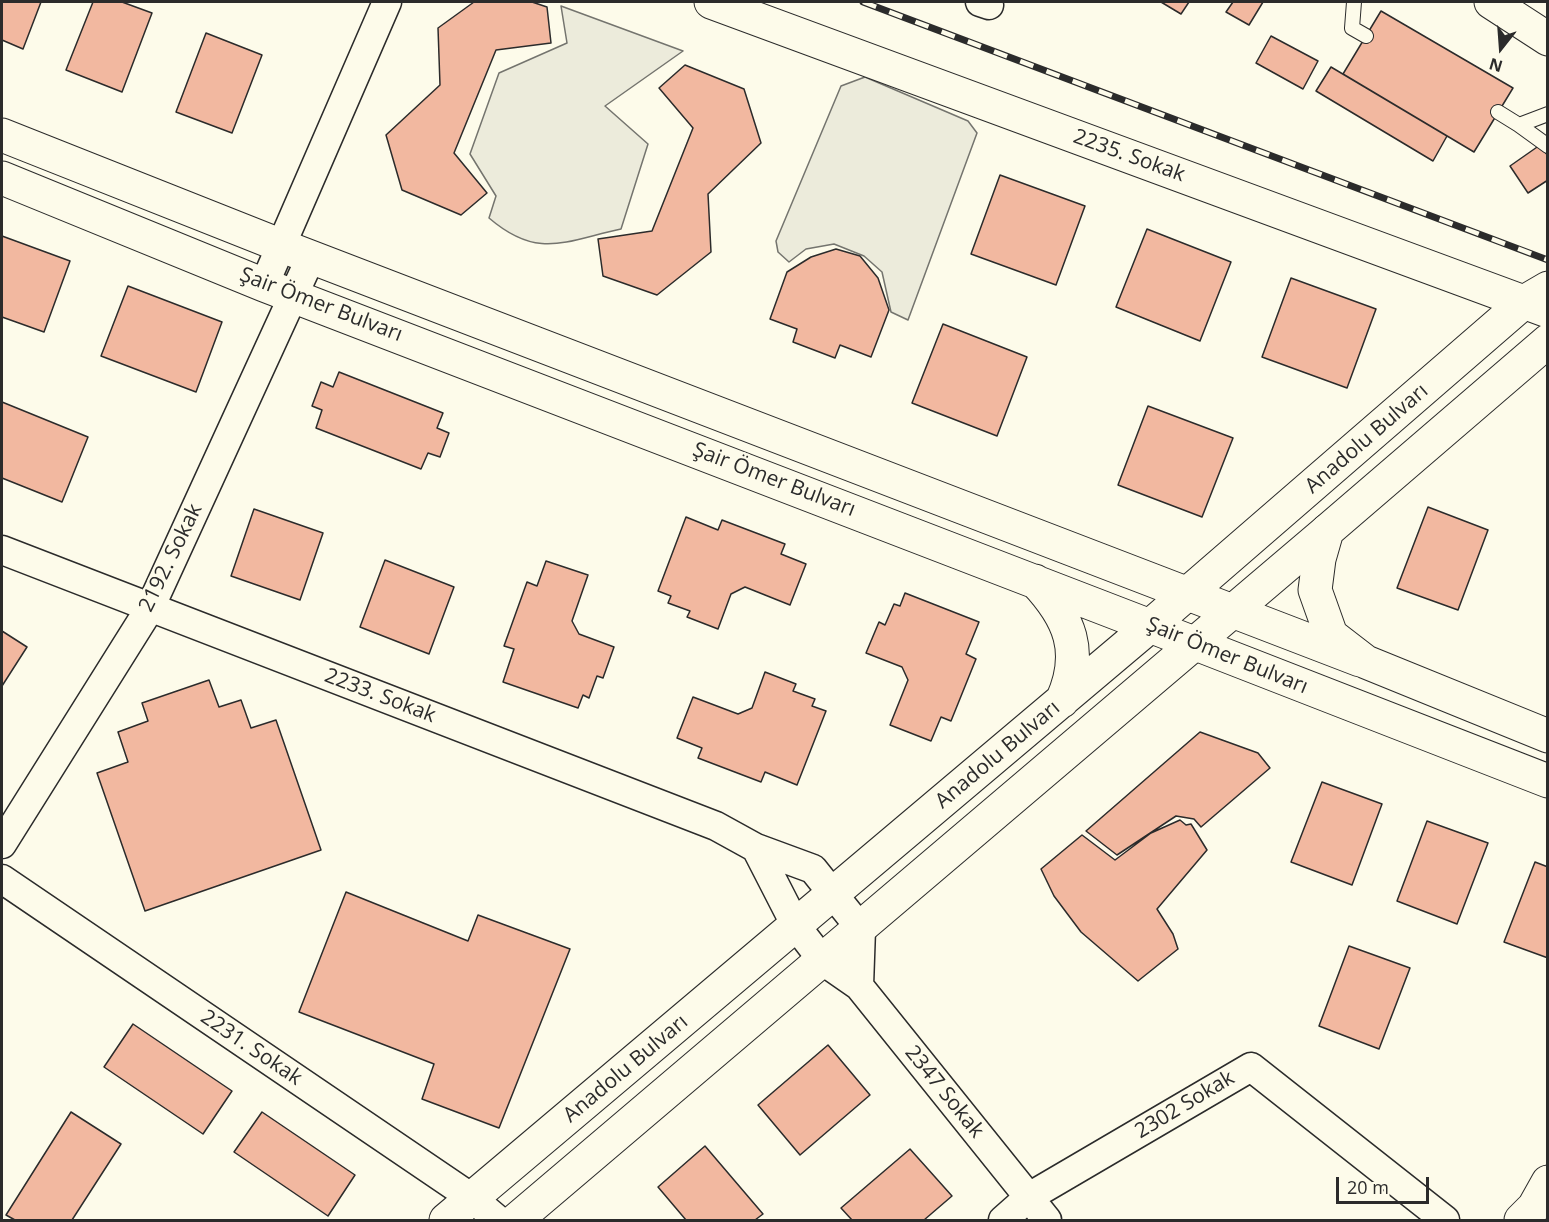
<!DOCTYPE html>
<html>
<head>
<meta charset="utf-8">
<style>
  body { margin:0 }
  #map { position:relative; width:1549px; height:1222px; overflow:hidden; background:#fdfbea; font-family:"Open Sans",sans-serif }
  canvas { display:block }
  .frame { position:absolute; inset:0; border:3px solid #2b2b2b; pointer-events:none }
  .north { position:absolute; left:1471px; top:18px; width:60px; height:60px; -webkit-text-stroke:4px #fdfbea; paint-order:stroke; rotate:197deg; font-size:16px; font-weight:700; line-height:24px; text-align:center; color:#2b2b2b }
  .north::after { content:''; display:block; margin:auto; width:21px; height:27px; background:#2b2b2b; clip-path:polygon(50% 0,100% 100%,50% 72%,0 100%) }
  .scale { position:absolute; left:1336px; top:1177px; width:93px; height:27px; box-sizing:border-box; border:3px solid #2b2b2b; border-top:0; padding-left:8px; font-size:18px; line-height:21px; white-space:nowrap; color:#2b2b2b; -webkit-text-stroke:4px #fdfbea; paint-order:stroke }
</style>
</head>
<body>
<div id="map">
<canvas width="1549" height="1222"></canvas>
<div class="frame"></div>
<div class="north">N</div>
<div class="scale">20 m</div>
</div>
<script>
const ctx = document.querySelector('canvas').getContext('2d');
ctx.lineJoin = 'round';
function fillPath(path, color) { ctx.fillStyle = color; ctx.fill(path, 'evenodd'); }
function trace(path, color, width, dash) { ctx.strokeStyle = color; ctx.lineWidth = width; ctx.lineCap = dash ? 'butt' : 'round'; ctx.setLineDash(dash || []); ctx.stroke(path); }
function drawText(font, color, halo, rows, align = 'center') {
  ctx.font = font + ' "Open Sans",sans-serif'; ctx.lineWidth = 4.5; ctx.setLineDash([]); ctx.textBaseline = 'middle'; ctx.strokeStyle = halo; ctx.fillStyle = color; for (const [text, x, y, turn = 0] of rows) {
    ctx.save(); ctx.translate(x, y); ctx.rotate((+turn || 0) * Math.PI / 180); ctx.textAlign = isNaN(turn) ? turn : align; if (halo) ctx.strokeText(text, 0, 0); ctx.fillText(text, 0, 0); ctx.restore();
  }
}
const green = new Path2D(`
  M 561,6 L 683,51 L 605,106 L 648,144 L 621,229 C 565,241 538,260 489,218 L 496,196 L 470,154 L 499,73 L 567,43 Z
  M 865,77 L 968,121 L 977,133 L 908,320 L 891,312 L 882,272 L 864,256 L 834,244 L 806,249 L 789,262 L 778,252 L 776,241 L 841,86 Z`);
fillPath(green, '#ecebdb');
trace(green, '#74746e', 1.5);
const building = new Path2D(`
  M 2,2 L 41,2 L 23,49 L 2,40 Z
  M 93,2 L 122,2 L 152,13 L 122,92 L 66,70 Z
  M 474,2 L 532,2 L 547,7 L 551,43 L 496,50 L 454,153 L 487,193 L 461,215 L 402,190 L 386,135 L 440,85 L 438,28 Z
  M 1161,2 L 1189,2 L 1181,14 Z
  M 1233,2 L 1263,2 L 1249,25 L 1226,12 Z
  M 1381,11 L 1513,88 L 1474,152 L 1343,74 Z
  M 206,33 L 262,55 L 232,133 L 176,112 Z
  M 1271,36 L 1318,61 L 1303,89 L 1256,63 Z
  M 685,65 L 744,89 L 761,143 L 708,194 L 711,252 L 657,295 L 603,276 L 598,239 L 652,231 L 693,128 L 659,88 Z
  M 1331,67 L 1447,136 L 1433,161 L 1316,91 Z
  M 1540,145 L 1548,156 L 1548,180 L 1528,193 L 1510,166 Z
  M 1000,175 L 1085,206 L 1056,285 L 971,254 Z
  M 1147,229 L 1231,262 L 1200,341 L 1116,307 Z
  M 2,236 L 70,261 L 44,332 L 2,317 Z
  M 836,249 L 860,256 L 878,278 L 889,310 L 871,357 L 840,345 L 835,358 L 793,342 L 797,329 L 770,319 L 787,272 L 811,257 Z
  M 1291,278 L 1376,309 L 1347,388 L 1262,357 Z
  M 128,286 L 222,322 L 196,392 L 101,356 Z
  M 943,324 L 1027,357 L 997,436 L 912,403 Z
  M 339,372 L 443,413 L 437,428 L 449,433 L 440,457 L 428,453 L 421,469 L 316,428 L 322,410 L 312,406 L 321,382 L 333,387 Z
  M 2,402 L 88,437 L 62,502 L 2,478 Z
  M 1148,406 L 1233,438 L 1202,517 L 1118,485 Z
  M 1428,507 L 1488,530 L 1458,610 L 1397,588 Z
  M 254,509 L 323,533 L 300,600 L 231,576 Z
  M 686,517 L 718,530 L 722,520 L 785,544 L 781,554 L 806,564 L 790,605 L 745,587 L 731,594 L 718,629 L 687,617 L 690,611 L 668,603 L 671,596 L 658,591 Z
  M 385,560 L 454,587 L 429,654 L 360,627 Z
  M 546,561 L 588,575 L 572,621 L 579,634 L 614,647 L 603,678 L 597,676 L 589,698 L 583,695 L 578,708 L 503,682 L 514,649 L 504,646 L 527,582 L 537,586 Z
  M 905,593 L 979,622 L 966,654 L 976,659 L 951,721 L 941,717 L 931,741 L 890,725 L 908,680 L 902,667 L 866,653 L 879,622 L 885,625 L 894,604 L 900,606 Z
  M 2,631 L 27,647 L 2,686 Z
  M 765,672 L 796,684 L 793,691 L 815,699 L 812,706 L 826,711 L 797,785 L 765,772 L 761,782 L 698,758 L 702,748 L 677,738 L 693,697 L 738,714 L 752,708 Z
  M 209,680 L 219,707 L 241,700 L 251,728 L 276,720 L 321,850 L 145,911 L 97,773 L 128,762 L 118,732 L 148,721 L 142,703 Z
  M 1200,732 L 1258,753 L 1270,768 L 1201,827 L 1194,819 L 1176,816 L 1117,855 L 1086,831 Z
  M 1322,782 L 1382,804 L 1352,885 L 1291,862 Z
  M 1180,820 L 1186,825 L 1191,824 L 1207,850 L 1157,909 L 1173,934 L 1178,949 L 1138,981 L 1081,932 L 1054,896 L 1041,869 L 1082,835 L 1115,860 L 1151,833 Z
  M 1427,821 L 1488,843 L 1457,924 L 1397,901 Z
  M 1535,862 L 1548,867 L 1548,958 L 1504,942 Z
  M 346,892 L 468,941 L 478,915 L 570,949 L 499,1128 L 422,1099 L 434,1064 L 299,1012 Z
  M 1349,946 L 1410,968 L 1379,1049 L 1319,1026 Z
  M 133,1024 L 232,1091 L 203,1134 L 104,1067 Z
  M 828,1045 L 870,1095 L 800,1155 L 758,1105 Z
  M 71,1112 L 121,1144 L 72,1220 L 15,1220 L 6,1215 Z
  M 262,1112 L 355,1175 L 328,1216 L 234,1152 Z
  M 705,1146 L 763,1214 L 755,1220 L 686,1220 L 658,1187 Z
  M 910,1149 L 952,1196 L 924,1220 L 852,1220 L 841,1208 Z`);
fillPath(building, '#f2b8a0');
trace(building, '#2b2b2b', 1.5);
const lane = new Path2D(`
  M 1354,2 L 1352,28 L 1366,36
  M 1498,112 L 1519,125 L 1548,114
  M 1519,125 L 1548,146`);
const street = new Path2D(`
  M 980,2 L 989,5
  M 264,285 L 387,2
  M 2,550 L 716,826 L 756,848 L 813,869 L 861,929 L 859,986
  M 2,844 L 150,608 L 311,257
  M 756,848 L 796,926 L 823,961 L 859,986 L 1047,1220
  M 2,879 L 472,1198 L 498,1220
  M 1003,1220 L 1029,1197 L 1251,1067 L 1445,1220`);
const secondary = new Path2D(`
  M 711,2 L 1548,311
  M 2,135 L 282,246 L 1360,660
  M 2,178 L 264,285 L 1150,626 L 446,1220
  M 1035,581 C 1070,618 1084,652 1062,701
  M 516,1220 L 1327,531
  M 1521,1220 L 1534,1207 L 1548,1182`);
const primary = new Path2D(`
  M 1548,288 L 1524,302 L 1150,626 L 1548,781
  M 1548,341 L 1327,531 L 1319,559 L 1315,590 L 1331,635 L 1366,662 L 1548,736`);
const highway = new Path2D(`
  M 1491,2 L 1548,39`);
trace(lane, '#2b2b2b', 16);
trace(street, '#2b2b2b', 31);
trace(secondary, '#2b2b2b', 35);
trace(primary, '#2b2b2b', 35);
trace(highway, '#2b2b2b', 35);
trace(lane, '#fdfbea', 14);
trace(street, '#fdfbea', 28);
trace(secondary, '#fdfbea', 33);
trace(primary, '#fdfbea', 33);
trace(highway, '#fdfbea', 33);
const rail = new Path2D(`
  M 863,2 L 1548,260`);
trace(rail, '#2b2b2b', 7);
trace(rail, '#fdfbea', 4.5, [14]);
drawText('21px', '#2b2b2b', '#fdfbea', [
  ["2235. Sokak",1129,156,20],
  ["Şair Ömer Bulvarı",321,305,21],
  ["Anadolu Bulvarı",1367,439,-41],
  ["Şair Ömer Bulvarı",774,480,21],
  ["2192. Sokak",171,558,-64],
  ["Şair Ömer Bulvarı",1227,656,22],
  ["2233. Sokak",380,696,21],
  ["Anadolu Bulvarı",998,755,-40],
  ["2231. Sokak",251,1048,34],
  ["Anadolu Bulvarı",626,1069,-40],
  ["2347 Sokak",944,1092,51],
  ["2302 Sokak",1185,1105,-31]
]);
</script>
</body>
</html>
